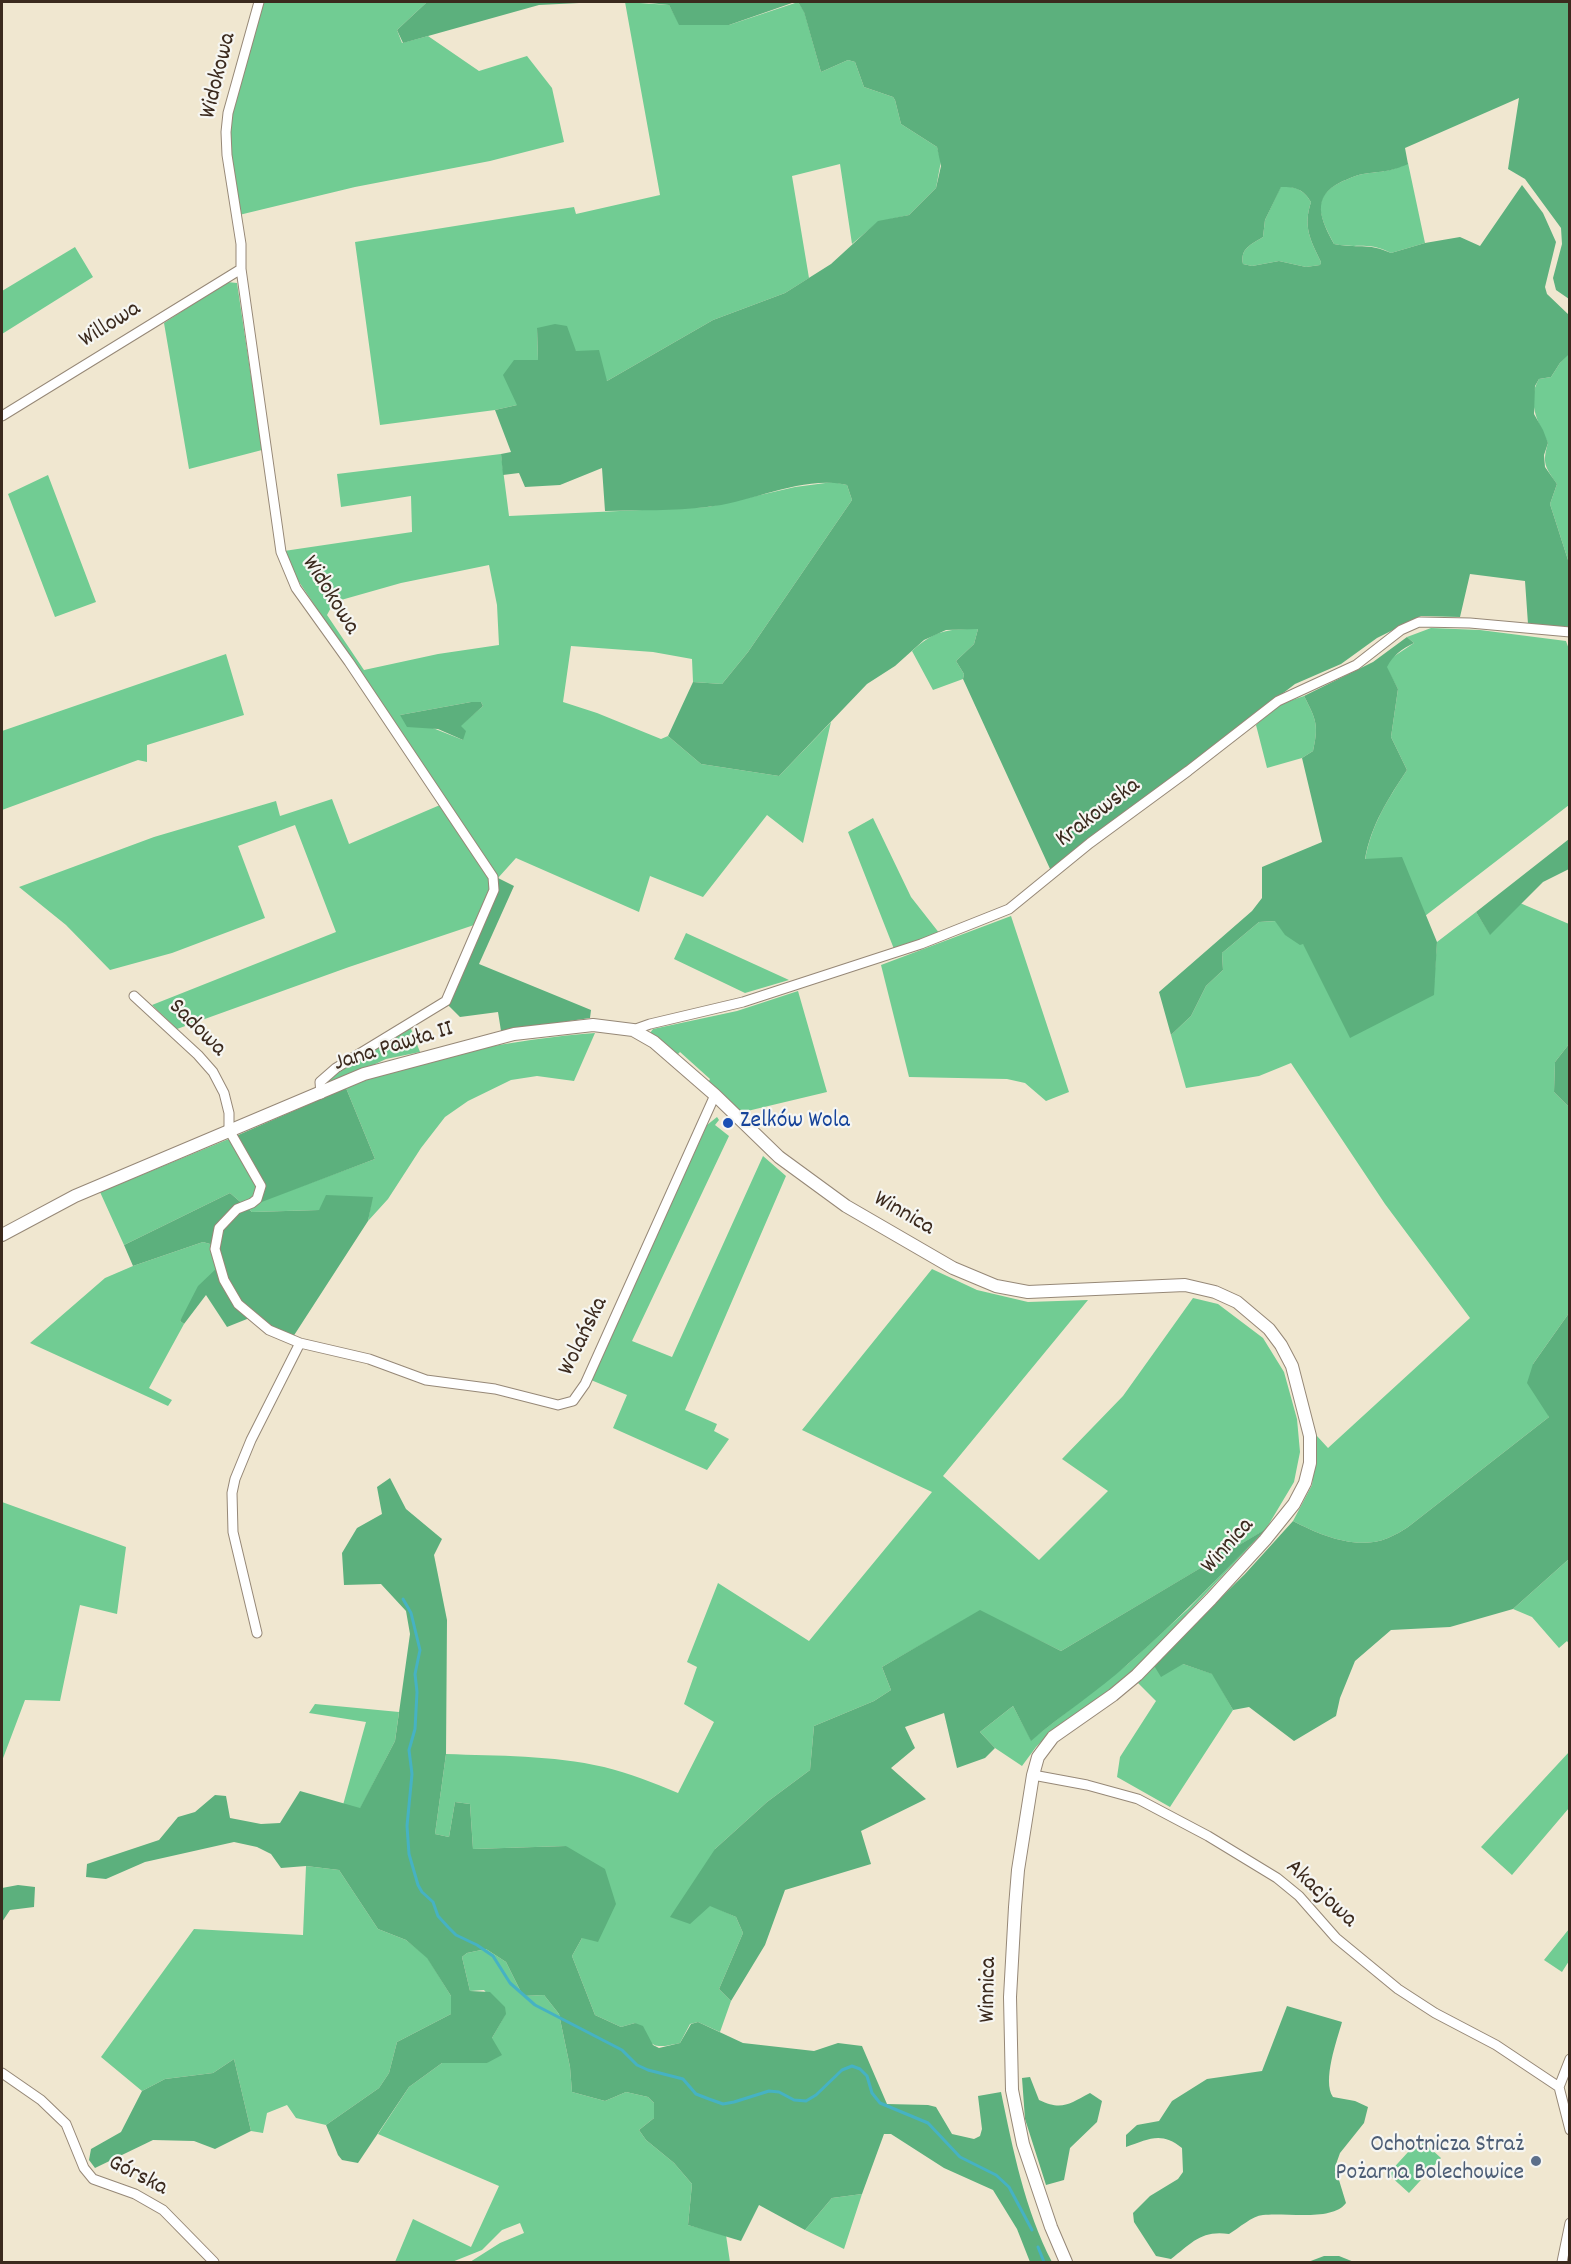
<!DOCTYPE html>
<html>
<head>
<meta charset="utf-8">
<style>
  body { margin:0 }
  #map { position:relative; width:1571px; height:2264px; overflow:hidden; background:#f0e7d0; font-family:Dekko,sans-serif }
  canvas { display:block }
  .frame { position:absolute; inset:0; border:3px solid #3b2a1e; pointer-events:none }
</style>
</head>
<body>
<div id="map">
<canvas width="1571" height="2264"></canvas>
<div class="frame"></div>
</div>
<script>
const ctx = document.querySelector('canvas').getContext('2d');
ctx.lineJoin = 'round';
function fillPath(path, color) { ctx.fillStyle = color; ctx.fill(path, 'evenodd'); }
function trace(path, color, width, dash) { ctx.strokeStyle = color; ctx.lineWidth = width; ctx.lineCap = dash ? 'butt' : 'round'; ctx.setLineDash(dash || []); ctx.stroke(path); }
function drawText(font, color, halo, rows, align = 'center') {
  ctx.font = font + ' Dekko,sans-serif'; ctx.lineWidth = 4.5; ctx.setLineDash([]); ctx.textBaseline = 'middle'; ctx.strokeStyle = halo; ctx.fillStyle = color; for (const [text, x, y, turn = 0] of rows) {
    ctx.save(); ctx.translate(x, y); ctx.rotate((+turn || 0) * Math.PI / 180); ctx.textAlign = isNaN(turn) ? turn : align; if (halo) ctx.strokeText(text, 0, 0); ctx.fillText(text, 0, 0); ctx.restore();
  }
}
fillPath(new Path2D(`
  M 263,2 L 427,2 L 397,30 L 402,43 L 428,36 L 479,71 L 527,56 L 552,88 L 564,142 L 490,161 L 355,187 L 239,215 L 229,140 L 230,117 Z
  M 625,2 L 669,5 L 680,25 L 729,25 L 798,2 L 804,11 L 821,72 L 848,60 L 855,62 L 864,87 L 893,97 L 895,100 L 901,124 L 937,147 L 941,161 L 936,188 L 909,215 L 878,222 L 852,244 L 840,164 L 792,176 L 809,278 L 785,293 L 713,320 L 607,381 L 576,351 L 537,328 L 538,360 L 517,405 L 495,410 L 380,425 L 355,242 L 574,207 L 576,214 L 660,195 Z
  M 1408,163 L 1425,243 L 1391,253 C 1367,241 1357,249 1334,244 C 1321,219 1309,197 1341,182 C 1348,179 1356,175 1363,174 C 1382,171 1390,172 1408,163 Z
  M 1281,186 C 1296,187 1303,189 1311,202 C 1303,227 1310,239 1321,262 L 1320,265 L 1306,267 L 1279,261 L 1252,266 L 1243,264 C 1240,248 1251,245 1263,237 L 1265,220 Z
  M 75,247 L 93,277 L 2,334 L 2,291 Z
  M 227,282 L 237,283 L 262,450 L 189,469 L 164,323 Z
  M 1569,353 L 1569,577 L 1568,560 L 1550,504 L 1557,484 C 1545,467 1542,463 1548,443 C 1538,423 1526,400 1539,379 L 1551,377 L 1560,363 Z
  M 501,454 L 509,516 L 708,507 L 795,487 L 833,482 L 847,485 L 852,500 L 748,652 L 722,684 L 693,682 L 692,659 L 653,652 L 571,646 L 563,702 L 597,713 L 661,739 L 668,736 L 701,764 L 779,776 L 831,722 L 803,843 L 767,815 L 703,897 L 650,876 L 639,912 L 516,858 L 498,878 L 293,573 L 284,551 L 412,532 L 411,496 L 341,507 L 337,474 ZM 489,565 L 497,605 L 499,645 L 438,654 L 364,670 L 327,615 L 334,602 L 401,583 ZM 471,702 L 481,702 L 483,706 L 460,726 L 463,740 L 400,715 Z
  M 48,475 L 96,602 L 55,617 L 8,494 Z
  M 1431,628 L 1480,630 L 1566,641 L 1570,652 L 1569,805 L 1425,916 L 1401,858 L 1365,860 C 1371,825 1388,799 1407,770 L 1391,737 L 1398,689 L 1386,667 L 1390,659 L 1414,643 L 1407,637 Z
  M 978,629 L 974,644 L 956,661 L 964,674 L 963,679 L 933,690 L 912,651 C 935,630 947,629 978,629 Z
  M 226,654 L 244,715 L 147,745 L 147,762 L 138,760 L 2,810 L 2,731 Z
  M 1304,696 C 1316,719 1319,725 1313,751 L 1302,758 L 1267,768 L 1256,725 L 1278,705 Z
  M 332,799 L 349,844 L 440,805 L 487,870 L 492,888 L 477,924 L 349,967 L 177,1029 L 152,1005 L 336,932 L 295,825 L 238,846 L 265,918 L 172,953 L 110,970 L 66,925 L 19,887 L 154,837 L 276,801 L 280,816 Z
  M 873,818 L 911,897 L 940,934 L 894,949 L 848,832 Z
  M 1520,903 L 1569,924 L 1569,1044 L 1555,1062 L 1554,1092 L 1569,1107 L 1569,1313 L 1533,1364 L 1549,1417 L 1408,1527 C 1402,1531 1395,1535 1388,1538 C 1357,1551 1320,1535 1293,1521 L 1312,1485 L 1317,1436 L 1328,1448 L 1470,1318 L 1385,1204 L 1291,1063 L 1259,1076 L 1186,1088 L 1171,1035 L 1191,1016 L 1206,986 L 1223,970 L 1222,953 L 1259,922 L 1276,921 L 1286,935 L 1303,944 L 1433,995 L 1437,942 L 1476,912 L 1490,934 Z
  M 1011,916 L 1069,1092 L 1046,1101 L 1025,1083 L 1007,1079 L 909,1077 L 881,965 Z
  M 686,933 L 789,980 L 745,993 L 674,959 Z
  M 798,991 L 827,1092 L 739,1113 L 708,1083 L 710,1079 L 680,1052 L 677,1055 L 650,1033 L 653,1029 L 737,1011 Z
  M 410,1026 L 420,1052 L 386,1059 L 324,1088 L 323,1083 L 334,1074 Z
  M 595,1033 L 574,1081 L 537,1076 L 511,1080 L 468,1101 L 445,1117 L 421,1148 L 388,1199 L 368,1221 L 372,1197 L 319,1210 L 252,1212 L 230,1193 L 124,1245 L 100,1192 L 236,1136 L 265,1183 L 259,1202 L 375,1159 L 346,1088 C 421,1057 514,1039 595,1033 Z
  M 717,1117 L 719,1120 L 715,1125 L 729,1136 L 632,1341 L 672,1357 L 763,1156 L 786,1176 L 685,1410 L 717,1424 L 714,1431 L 729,1439 L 707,1470 L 613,1428 L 627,1395 L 591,1380 L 707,1125 Z
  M 203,1242 L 210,1244 L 219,1266 L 180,1321 L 184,1324 L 149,1388 L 172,1400 L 168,1406 L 30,1343 L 105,1278 L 133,1266 Z
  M 932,1269 L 977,1290 L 1028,1302 L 1088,1300 L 943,1476 L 1039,1560 L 1108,1491 L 1062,1459 L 1123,1396 L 1193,1298 L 1218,1304 L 1263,1338 L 1284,1372 L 1297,1419 L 1300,1452 L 1294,1482 L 1266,1529 L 1143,1661 L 1106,1695 L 1055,1728 L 1036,1747 L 1022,1766 L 995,1748 L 980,1732 L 1013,1706 L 1031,1740 L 1128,1664 L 1188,1609 L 1263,1531 L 1061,1651 L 980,1611 L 882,1667 L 891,1690 L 874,1701 L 814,1726 L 810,1770 L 767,1802 L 715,1849 L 710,1905 L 736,1917 L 743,1933 L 719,1989 L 731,2001 L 720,2032 L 698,2022 L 690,2024 L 680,2043 C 650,2050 653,2046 635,2023 L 621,2027 L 595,2015 L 572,1956 L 582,1938 L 566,1846 L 473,1849 L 470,1804 L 455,1802 L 449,1837 L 435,1834 L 446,1754 C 498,1756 552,1755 604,1767 C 629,1773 654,1783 678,1793 L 714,1722 L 684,1704 L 697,1667 L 687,1662 L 718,1583 L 809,1641 L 932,1492 L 802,1430 Z
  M 2,1502 L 126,1547 L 117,1614 L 80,1605 L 60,1701 L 25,1700 L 2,1761 Z
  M 1569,1559 L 1569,1644 L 1567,1641 L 1559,1648 L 1532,1617 L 1513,1609 Z
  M 1153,1664 L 1183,1664 L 1213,1674 L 1233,1710 L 1170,1807 L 1117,1777 L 1120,1757 L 1156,1701 L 1138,1683 Z
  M 315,1704 L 399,1712 L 395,1741 L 360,1809 L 343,1805 L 366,1722 L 309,1713 Z
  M 1569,1752 L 1569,1808 L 1512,1875 L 1481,1847 Z
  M 306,1866 L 339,1870 L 378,1929 L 406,1940 L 427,1957 L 451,1996 L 451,2014 L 397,2042 L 389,2073 L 379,2088 L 326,2125 L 296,2118 L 287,2105 L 267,2113 L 263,2133 L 251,2131 L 234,2059 L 213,2073 L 165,2079 L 142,2091 L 101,2057 L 194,1929 L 303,1935 Z
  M 1569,1929 L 1569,1961 L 1562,1972 L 1544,1960 Z
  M 486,1949 L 506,1962 L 523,1996 L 544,1995 L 559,2014 L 570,2067 L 572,2092 L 605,2101 L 626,2092 L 648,2097 L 654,2103 L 654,2118 L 639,2130 L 646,2140 L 674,2163 L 692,2184 L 688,2225 L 726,2235 L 730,2262 L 470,2262 L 500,2243 L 524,2233 L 520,2223 L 502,2230 L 482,2250 L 452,2262 L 395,2262 L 413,2219 L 471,2247 L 499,2186 L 378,2134 L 409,2087 L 442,2063 L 487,2063 L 492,2038 L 505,2015 L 484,1990 L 470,1991 L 462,1957 L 467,1953 Z
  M 1420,2139 L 1441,2158 L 1409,2193 L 1388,2174 Z
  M 862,2194 L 844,2249 L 805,2230 L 832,2198 Z`), '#71cc93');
fillPath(new Path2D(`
  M 427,2 L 599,2 L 539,5 L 403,43 L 397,30 Z
  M 639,2 L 795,2 L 729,25 L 679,25 L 669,5 Z
  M 798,2 L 1569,2 L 1569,299 L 1556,290 L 1553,278 L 1562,244 L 1561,228 L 1525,179 L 1508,169 L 1519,98 L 1405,148 L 1408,164 C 1390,172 1382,171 1363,174 C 1356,175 1348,179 1341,182 C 1310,197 1321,220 1334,244 C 1357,249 1367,242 1391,253 L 1425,243 L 1460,237 L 1480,246 L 1522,185 L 1543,213 L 1556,242 L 1545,287 L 1547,294 L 1569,315 L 1570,353 L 1560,363 L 1551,377 L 1539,379 L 1535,386 L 1534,414 L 1543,430 L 1548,443 L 1544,455 L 1545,467 L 1557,484 L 1550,504 L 1568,560 L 1569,627 L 1528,624 L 1525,581 L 1470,574 L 1460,617 L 1421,616 L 1377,638 L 1341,664 L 1295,684 L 1051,871 L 963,679 L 964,674 L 956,661 L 974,644 L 978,629 L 946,630 L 924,640 L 895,666 L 867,684 L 779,776 L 701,764 L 668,736 L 693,682 L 722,684 L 748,652 L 852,500 L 847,485 C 802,475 751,503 707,507 C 673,511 639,510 605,511 L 602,468 L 560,485 L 525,487 L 519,473 L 503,475 L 501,454 L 511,452 L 495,410 L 517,405 L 503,375 L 514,360 L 538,360 L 537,328 L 555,324 L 567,326 L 576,351 L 599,350 L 607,381 L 713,320 L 785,293 L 831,264 L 878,221 L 909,215 L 936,188 L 941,166 L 937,147 L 901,124 L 895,100 L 893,97 L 864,87 L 855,62 L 848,60 L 821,72 L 804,12 ZM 1281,187 C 1296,187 1303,189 1311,202 C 1303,227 1310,239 1321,262 L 1320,265 L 1306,267 L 1279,261 L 1252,266 L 1243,264 C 1240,248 1251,245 1263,237 L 1265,220 Z
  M 1407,637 L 1414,643 C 1402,649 1393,655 1387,667 L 1398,689 L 1391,737 L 1407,770 C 1388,799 1371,825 1365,859 L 1402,857 L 1437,942 L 1434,995 L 1350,1038 L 1303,944 L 1300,945 L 1285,935 L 1275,921 L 1259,922 L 1222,953 L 1223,970 L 1206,986 L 1191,1016 L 1171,1035 L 1159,992 L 1252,911 L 1262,898 L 1262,867 L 1322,842 L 1302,758 L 1313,751 C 1319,725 1316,719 1304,696 L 1373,662 Z
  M 471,702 L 481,702 L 483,706 L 461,726 L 466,731 L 463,740 L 438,729 L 407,727 L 400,715 Z
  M 1569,839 L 1569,869 L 1543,882 L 1490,935 L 1476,912 Z
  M 498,878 L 514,886 L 479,964 L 591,1010 L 590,1018 L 501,1031 L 498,1012 L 460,1017 L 447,1004 Z
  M 1569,1044 L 1569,1107 L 1554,1092 L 1555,1062 Z
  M 346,1088 L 375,1159 L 259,1203 L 265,1183 L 236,1136 Z
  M 230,1193 L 252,1212 L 319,1210 L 326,1195 L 373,1197 L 368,1221 L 291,1340 L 252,1317 L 227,1327 L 206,1295 L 184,1324 L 180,1321 L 198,1286 L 219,1266 L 210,1244 L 203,1242 L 133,1266 L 124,1245 Z
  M 1569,1313 L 1569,1559 L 1513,1609 L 1450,1627 L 1391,1630 L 1355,1661 L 1340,1698 L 1336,1716 L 1294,1741 L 1249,1707 L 1233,1710 L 1212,1674 L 1183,1664 L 1161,1677 L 1153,1664 L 1245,1574 L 1293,1521 C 1320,1535 1357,1551 1388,1538 C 1395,1535 1402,1531 1408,1527 L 1549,1417 L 1527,1383 L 1533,1364 Z
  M 390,1478 L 406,1509 L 442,1539 L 434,1555 L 447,1620 L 446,1754 L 435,1834 L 449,1837 L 455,1802 L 470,1804 L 473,1849 L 566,1846 L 605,1869 L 616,1904 L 598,1942 L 582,1938 L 572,1956 L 595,2015 L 621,2027 L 635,2023 L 643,2026 L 653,2045 L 659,2048 L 680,2043 L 691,2024 L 698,2022 L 743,2043 L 814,2051 L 838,2043 L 862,2046 L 887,2104 L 928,2105 L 936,2107 L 952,2134 L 974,2139 L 980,2136 L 982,2129 L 978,2096 L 1001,2092 C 1013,2150 1025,2210 1052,2262 L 1030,2262 L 1017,2229 L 993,2190 L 944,2168 L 891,2134 L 884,2134 L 862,2194 L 832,2198 L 805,2230 L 759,2205 L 741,2241 L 688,2225 L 692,2184 L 674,2163 L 646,2140 L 639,2130 L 654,2118 L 654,2103 L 648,2097 L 626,2092 L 605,2101 L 572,2092 L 570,2067 L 559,2014 L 544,1995 L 523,1996 L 506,1962 L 486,1949 L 467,1953 L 462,1957 L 470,1991 L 490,1992 L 505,2007 L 506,2014 L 492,2038 L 502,2055 L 487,2063 L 442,2063 L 409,2087 L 358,2163 L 342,2160 L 338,2155 L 326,2125 L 379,2088 L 389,2073 L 397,2042 L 451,2014 L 451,1996 L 427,1958 L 406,1940 L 378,1929 L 339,1870 L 306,1866 L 281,1868 L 271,1854 L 257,1847 L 234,1842 L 145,1862 L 106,1879 L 86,1877 L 87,1864 L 159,1840 L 178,1817 L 195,1812 L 215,1795 L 226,1796 L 230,1818 L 261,1824 L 280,1823 L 300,1791 L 360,1808 L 395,1741 L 410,1634 L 406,1611 L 381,1584 L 344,1585 L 342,1553 L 357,1528 L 382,1514 L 377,1487 Z
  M 1266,1529 C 1221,1575 1176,1622 1128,1664 C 1097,1692 1062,1714 1031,1741 L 1013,1706 L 980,1732 L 995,1748 L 985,1758 L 957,1768 L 944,1713 L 905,1727 L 915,1748 L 891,1768 L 926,1799 L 861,1831 L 871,1864 L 785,1890 L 765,1945 L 731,2001 L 719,1989 L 743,1933 L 736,1917 L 710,1906 L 690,1924 L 670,1917 L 715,1849 L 767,1802 L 810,1770 L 814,1726 L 874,1701 L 891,1690 L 882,1667 L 980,1610 L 1061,1651 Z
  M 18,1885 L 35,1887 L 34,1907 L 10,1910 L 2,1922 L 2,1888 Z
  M 1287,2006 L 1342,2022 C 1337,2040 1322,2081 1333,2097 L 1355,2101 L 1368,2107 L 1364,2123 L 1340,2153 L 1335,2167 L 1346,2203 C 1332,2222 1285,2212 1263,2215 C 1252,2216 1239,2228 1229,2234 C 1201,2230 1192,2243 1171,2259 L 1156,2256 L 1134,2222 L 1133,2213 L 1150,2196 L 1178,2179 L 1183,2172 L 1182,2148 C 1161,2131 1149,2139 1126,2147 L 1126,2135 L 1137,2125 L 1159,2121 L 1172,2101 L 1207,2079 L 1262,2071 Z
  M 234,2059 L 251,2131 L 215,2149 L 194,2141 L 153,2140 L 95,2168 L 89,2160 L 91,2149 L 121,2132 L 142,2091 L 165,2079 L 213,2073 Z
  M 1030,2077 L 1039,2100 C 1062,2111 1069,2104 1090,2093 L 1102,2101 L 1097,2122 L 1070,2148 L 1064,2180 L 1046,2185 L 1025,2119 L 1022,2078 Z
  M 1324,2256 L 1339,2256 L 1354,2262 L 1308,2262 Z`), '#5cb07d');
trace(new Path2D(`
  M 403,1599 L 411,1613 L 420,1650 L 415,1674 L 417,1692 L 415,1729 L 409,1750 L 412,1774 L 407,1826 L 409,1854 L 418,1885 L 422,1892 L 433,1902 L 438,1916 L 448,1927 L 456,1935 L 477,1945 L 493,1956 L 510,1983 L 535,2005 L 622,2050 L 637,2065 L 648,2070 L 683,2079 L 696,2094 L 709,2099 L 723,2104 L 734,2102 L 769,2091 L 779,2092 L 794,2100 L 806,2101 L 816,2095 L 842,2070 L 852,2066 L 860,2069 L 867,2076 L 872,2093 L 880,2103 L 928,2123 L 960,2157 L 996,2175 L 1009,2187 L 1032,2230
  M 1038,2247 L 1044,2262`), '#46b2c3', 3);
const street = new Path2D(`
  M 259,2 L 228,113 L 226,132 L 227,155 L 241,244 L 241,269 L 281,552 L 296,588 L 349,662 L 493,877 L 494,890 L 446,1001 L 336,1068 L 320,1082 L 321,1094
  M 2,416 L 241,269
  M 134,996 L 198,1055 L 213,1072 L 224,1093 L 229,1113 L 229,1130 L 261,1186 L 257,1199 L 252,1203 L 237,1209 L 219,1228 L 215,1249 L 224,1280 L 238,1304 L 269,1330 L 300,1343 L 369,1359 L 426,1380 L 495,1389 L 558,1405 L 573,1401 L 585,1384 L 715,1095
  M 633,1030 L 650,1024 L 743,1002 L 921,944 L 1009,909 L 1090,843 L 1188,771 L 1278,701 L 1356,665 L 1401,630 L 1419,622 L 1470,623 L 1570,632
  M 257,1633 L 233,1532 L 232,1493 L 235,1479 L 251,1440 L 300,1343
  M 1033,1775 L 1087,1785 L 1138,1799 L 1208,1836 L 1277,1878 L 1299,1896 L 1336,1938 L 1398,1989 L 1435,2013 L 1496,2045 L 1559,2087
  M 1570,2059 L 1559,2087 L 1570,2130
  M 2,2073 L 41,2100 L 66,2124 L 84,2168 L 93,2179 L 135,2194 L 163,2210 L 214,2262
  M 1562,2262 L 1570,2223`);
const secondary = new Path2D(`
  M 2,1235 L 75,1196 L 364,1074 L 514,1034 L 593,1025 L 633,1030 L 654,1042 L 715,1095 L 779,1157 L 846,1206 L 953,1268 L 996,1286 L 1028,1292 L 1185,1285 L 1215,1292 L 1237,1302 L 1269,1329 L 1281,1345 L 1292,1366 L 1310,1436 L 1310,1463 L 1305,1483 L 1294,1504 L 1265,1540 L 1211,1599 L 1137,1675 L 1113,1695 L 1053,1737 L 1038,1757 L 1033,1775 L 1018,1870 L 1015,1907 L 1010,1997 L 1012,2090 L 1023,2144 L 1051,2227 L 1066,2262`);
trace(street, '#968877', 11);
trace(secondary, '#968877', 14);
trace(street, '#fff', 9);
trace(secondary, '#fff', 12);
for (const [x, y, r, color] of [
  [728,1123,6,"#1a4fb4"],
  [1536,2161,6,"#5c6f8a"]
]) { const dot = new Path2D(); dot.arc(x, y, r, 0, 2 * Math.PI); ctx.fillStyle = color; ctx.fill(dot); trace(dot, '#f6f6f2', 2); }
drawText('24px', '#3b2a1e', '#f6f6f2', [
  ["Widokowa",220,76,-76],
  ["Willowa",111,326,-32],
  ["Widokowa",329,596,58],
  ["Krakowska",1099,814,-37],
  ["Sadowa",196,1029,45],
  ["Jana Pawła II",394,1048,-17],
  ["Winnica",903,1215,30],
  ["Wolańska",585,1337,-64],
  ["Winnica",1229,1547,-48],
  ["Akacjowa",1320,1895,43],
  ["Winnica",990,1990,-89],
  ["Górska",137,2177,27]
]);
drawText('24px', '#164399', '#f6f6f2', [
  ["Zelków Wola",740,1123]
], 'left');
drawText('24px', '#4e5e75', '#f6f6f2', [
  ["Ochotnicza Straż",1524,2147],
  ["Pożarna Bolechowice",1524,2175]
], 'right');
</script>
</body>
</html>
